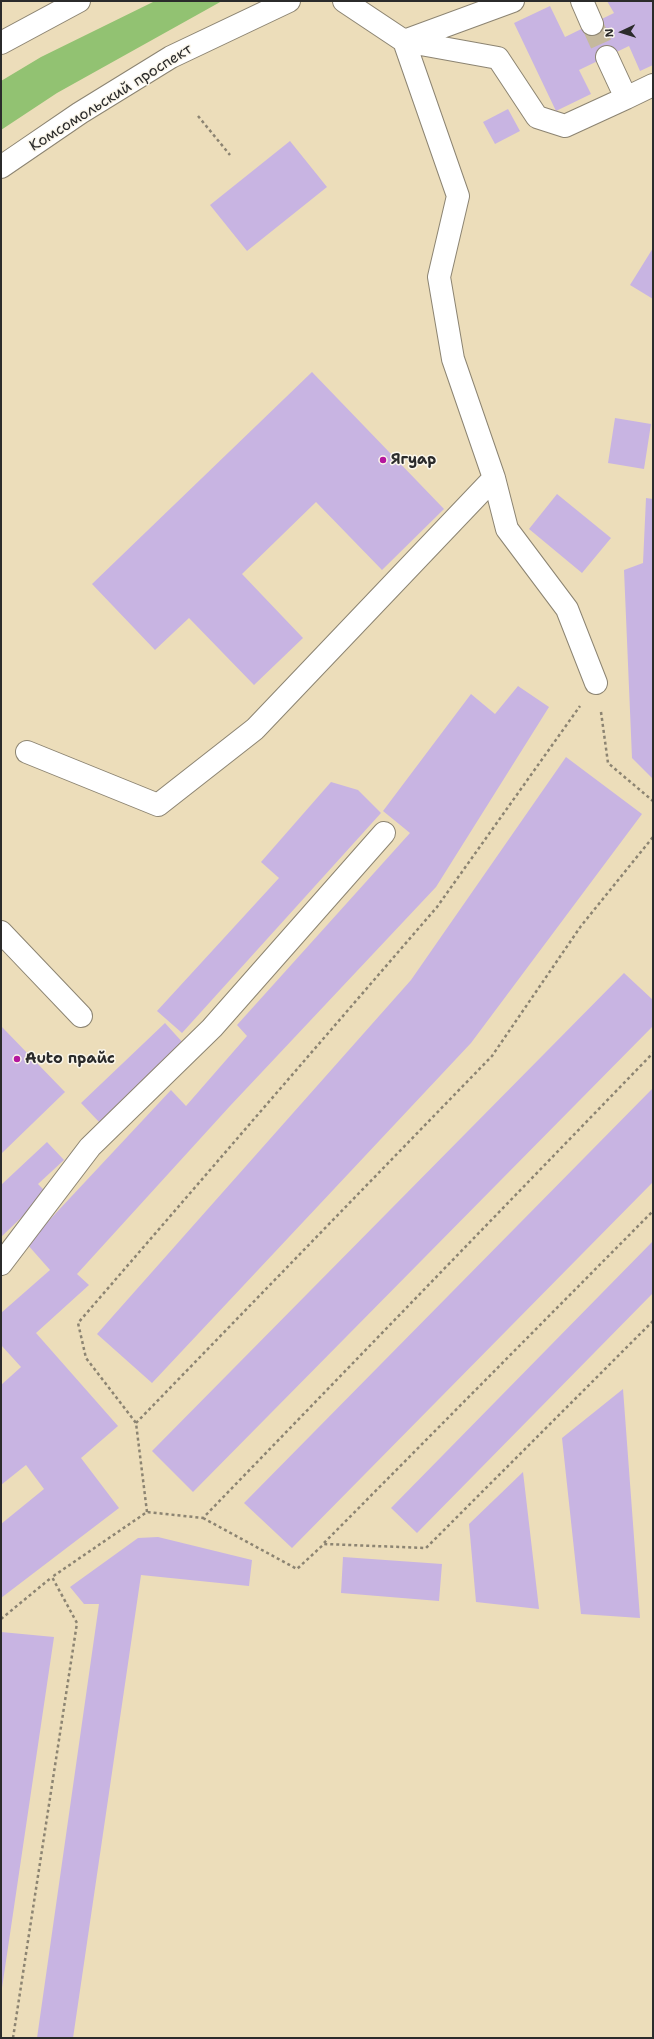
<!DOCTYPE html>
<html>
<head>
<meta charset="utf-8">
<style>
  body { margin:0 }
  #map { position:relative; width:654px; height:2039px; overflow:hidden; background:#ecddba; font-family:"Shantell Sans",sans-serif }
  canvas { display:block }
  .frame { position:absolute; inset:0; border:2px solid #2b2b2b; pointer-events:none }
  .north { position:absolute; left:602px; top:12px; width:40px; height:40px; -webkit-text-stroke:3px #fbf7ec; paint-order:stroke; rotate:266deg; font-size:11px; font-weight:700; line-height:16px; text-align:center; color:#2b2b2b }
  .north::after { content:''; display:block; margin:auto; width:14px; height:18px; background:#2b2b2b; clip-path:polygon(50% 0,100% 100%,50% 72%,0 100%) }
</style>
</head>
<body>
<div id="map">
<canvas width="654" height="2039"></canvas>
<div class="frame"></div>
<div class="north">N</div>
</div>
<script>
const ctx = document.querySelector('canvas').getContext('2d');
ctx.lineJoin = 'round';
function fillPath(path, color) { ctx.fillStyle = color; ctx.fill(path, 'evenodd'); }
function trace(path, color, width, dash) { ctx.strokeStyle = color; ctx.lineWidth = width; ctx.lineCap = dash ? 'butt' : 'round'; ctx.setLineDash(dash || []); ctx.stroke(path); }
function drawText(font, color, halo, rows, align = 'center') {
  ctx.font = font + ' "Shantell Sans",sans-serif'; ctx.lineWidth = 3; ctx.setLineDash([]); ctx.textBaseline = 'middle'; ctx.strokeStyle = halo; ctx.fillStyle = color; for (const [text, x, y, turn = 0] of rows) {
    ctx.save(); ctx.translate(x, y); ctx.rotate((+turn || 0) * Math.PI / 180); ctx.textAlign = isNaN(turn) ? turn : align; if (halo) ctx.strokeText(text, 0, 0); ctx.fillText(text, 0, 0); ctx.restore();
  }
}
fillPath(new Path2D(`
  M 155,1 L 222,1 L 57,93 L 1,130 L 1,81 L 41,57 Z`), '#92c272');
fillPath(new Path2D(`
  M 607,1 L 653,1 L 653,65 L 640,71 L 629,46 L 579,70 L 591,94 L 556,111 L 514,23 L 550,6 L 565,37 L 614,13 Z
  M 508,109 L 520,131 L 495,144 L 483,122 Z
  M 290,141 L 327,187 L 247,251 L 210,205 Z
  M 653,248 L 653,299 L 630,285 Z
  M 312,372 L 444,509 L 382,570 L 316,502 L 242,574 L 303,638 L 254,685 L 189,618 L 155,650 L 92,584 Z
  M 615,418 L 651,424 L 644,469 L 608,463 Z
  M 557,494 L 611,538 L 582,573 L 529,529 Z
  M 646,498 L 653,499 L 653,779 L 632,758 L 624,570 L 643,563 Z
  M 518,686 L 549,707 L 436,887 L 230,1106 L 77,1274 L 89,1285 L 36,1333 L 118,1426 L 81,1458 L 119,1508 L 1,1598 L 1,1524 L 44,1489 L 26,1465 L 1,1485 L 1,1385 L 21,1367 L 1,1345 L 1,1313 L 50,1270 L 27,1244 L 171,1090 L 186,1106 L 247,1036 L 237,1025 L 410,833 L 383,811 L 471,694 L 495,714 Z
  M 566,757 L 642,814 L 471,1043 L 152,1383 L 97,1334 L 411,980 Z
  M 331,782 L 358,790 L 381,813 L 182,1033 L 157,1011 L 279,878 L 261,862 Z
  M 624,973 L 653,1000 L 653,1026 L 193,1492 L 152,1451 Z
  M 165,1023 L 184,1044 L 100,1123 L 81,1103 Z
  M 1,1026 L 65,1092 L 1,1154 Z
  M 653,1088 L 653,1182 L 292,1548 L 244,1503 Z
  M 47,1142 L 64,1160 L 38,1184 L 47,1193 L 1,1237 L 1,1185 Z
  M 653,1241 L 653,1293 L 417,1533 L 391,1508 Z
  M 623,1389 L 640,1618 L 581,1614 L 562,1438 Z
  M 523,1472 L 539,1609 L 476,1602 L 469,1524 Z
  M 158,1537 L 252,1560 L 249,1586 L 141,1575 L 73,2038 L 37,2038 L 99,1604 L 84,1604 L 70,1587 L 138,1538 Z
  M 343,1557 L 442,1564 L 439,1601 L 341,1593 Z
  M 1,1632 L 54,1637 L 2,1988 L 1,1988 Z`), '#c8b4e2');
trace(new Path2D(`
  M 592,24 L 607,57`), '#c5b99d', 22, [22, 11]);
const minor = new Path2D(`
  M 344,1 L 404,41 L 498,58 L 537,117 L 565,126 L 626,98 L 607,57
  M 513,1 L 404,41 L 458,196 L 439,277 L 453,359 L 494,478 L 507,529 L 567,609 L 596,683
  M 582,1 L 592,24
  M 626,98 L 653,85
  M 27,752 L 158,805 L 255,729 L 494,478
  M 1,932 L 81,1016
  M 1,1264 L 90,1147 L 212,1028 L 384,833`);
const major = new Path2D(`
  M 1,43 L 79,1
  M 1,167 L 80,113 L 171,57 L 289,1`);
trace(minor, '#8c8472', 24);
trace(major, '#8c8472', 24);
trace(new Path2D(`
  M 198,116 L 230,155
  M 601,712 L 608,763 L 653,801
  M 136,1423 L 492,1056 L 581,926 L 653,837
  M 147,1512 L 136,1423 L 86,1358 L 78,1323 L 437,907 L 580,706
  M 203,1518 L 297,1569 L 324,1544 L 426,1548 L 653,1321
  M 324,1543 L 653,1211
  M 1,1619 L 52,1577
  M 13,2038 L 77,1623 L 52,1577 L 147,1512 L 203,1518 L 653,1053`), '#8c8472', 2.5, [3, 3]);
trace(minor, '#fff', 22);
trace(major, '#fff', 22);
for (const [x, y, r, color] of [
  [383,460,4,"#b5179e"],
  [17,1059,4,"#b5179e"]
]) { const dot = new Path2D(); dot.arc(x, y, r, 0, 2 * Math.PI); ctx.fillStyle = color; ctx.fill(dot); trace(dot, '#fbf7ec', 1.5); }
drawText('15px', '#2b2b2b', '#fbf7ec', [
  ["Комсомольский проспект",111,98,-32]
]);
drawText('bold 15px', '#2b2b2b', '#fbf7ec', [
  ["Ягуар",391,460],
  ["Auto прайс",25,1059]
], 'left');
</script>
</body>
</html>
